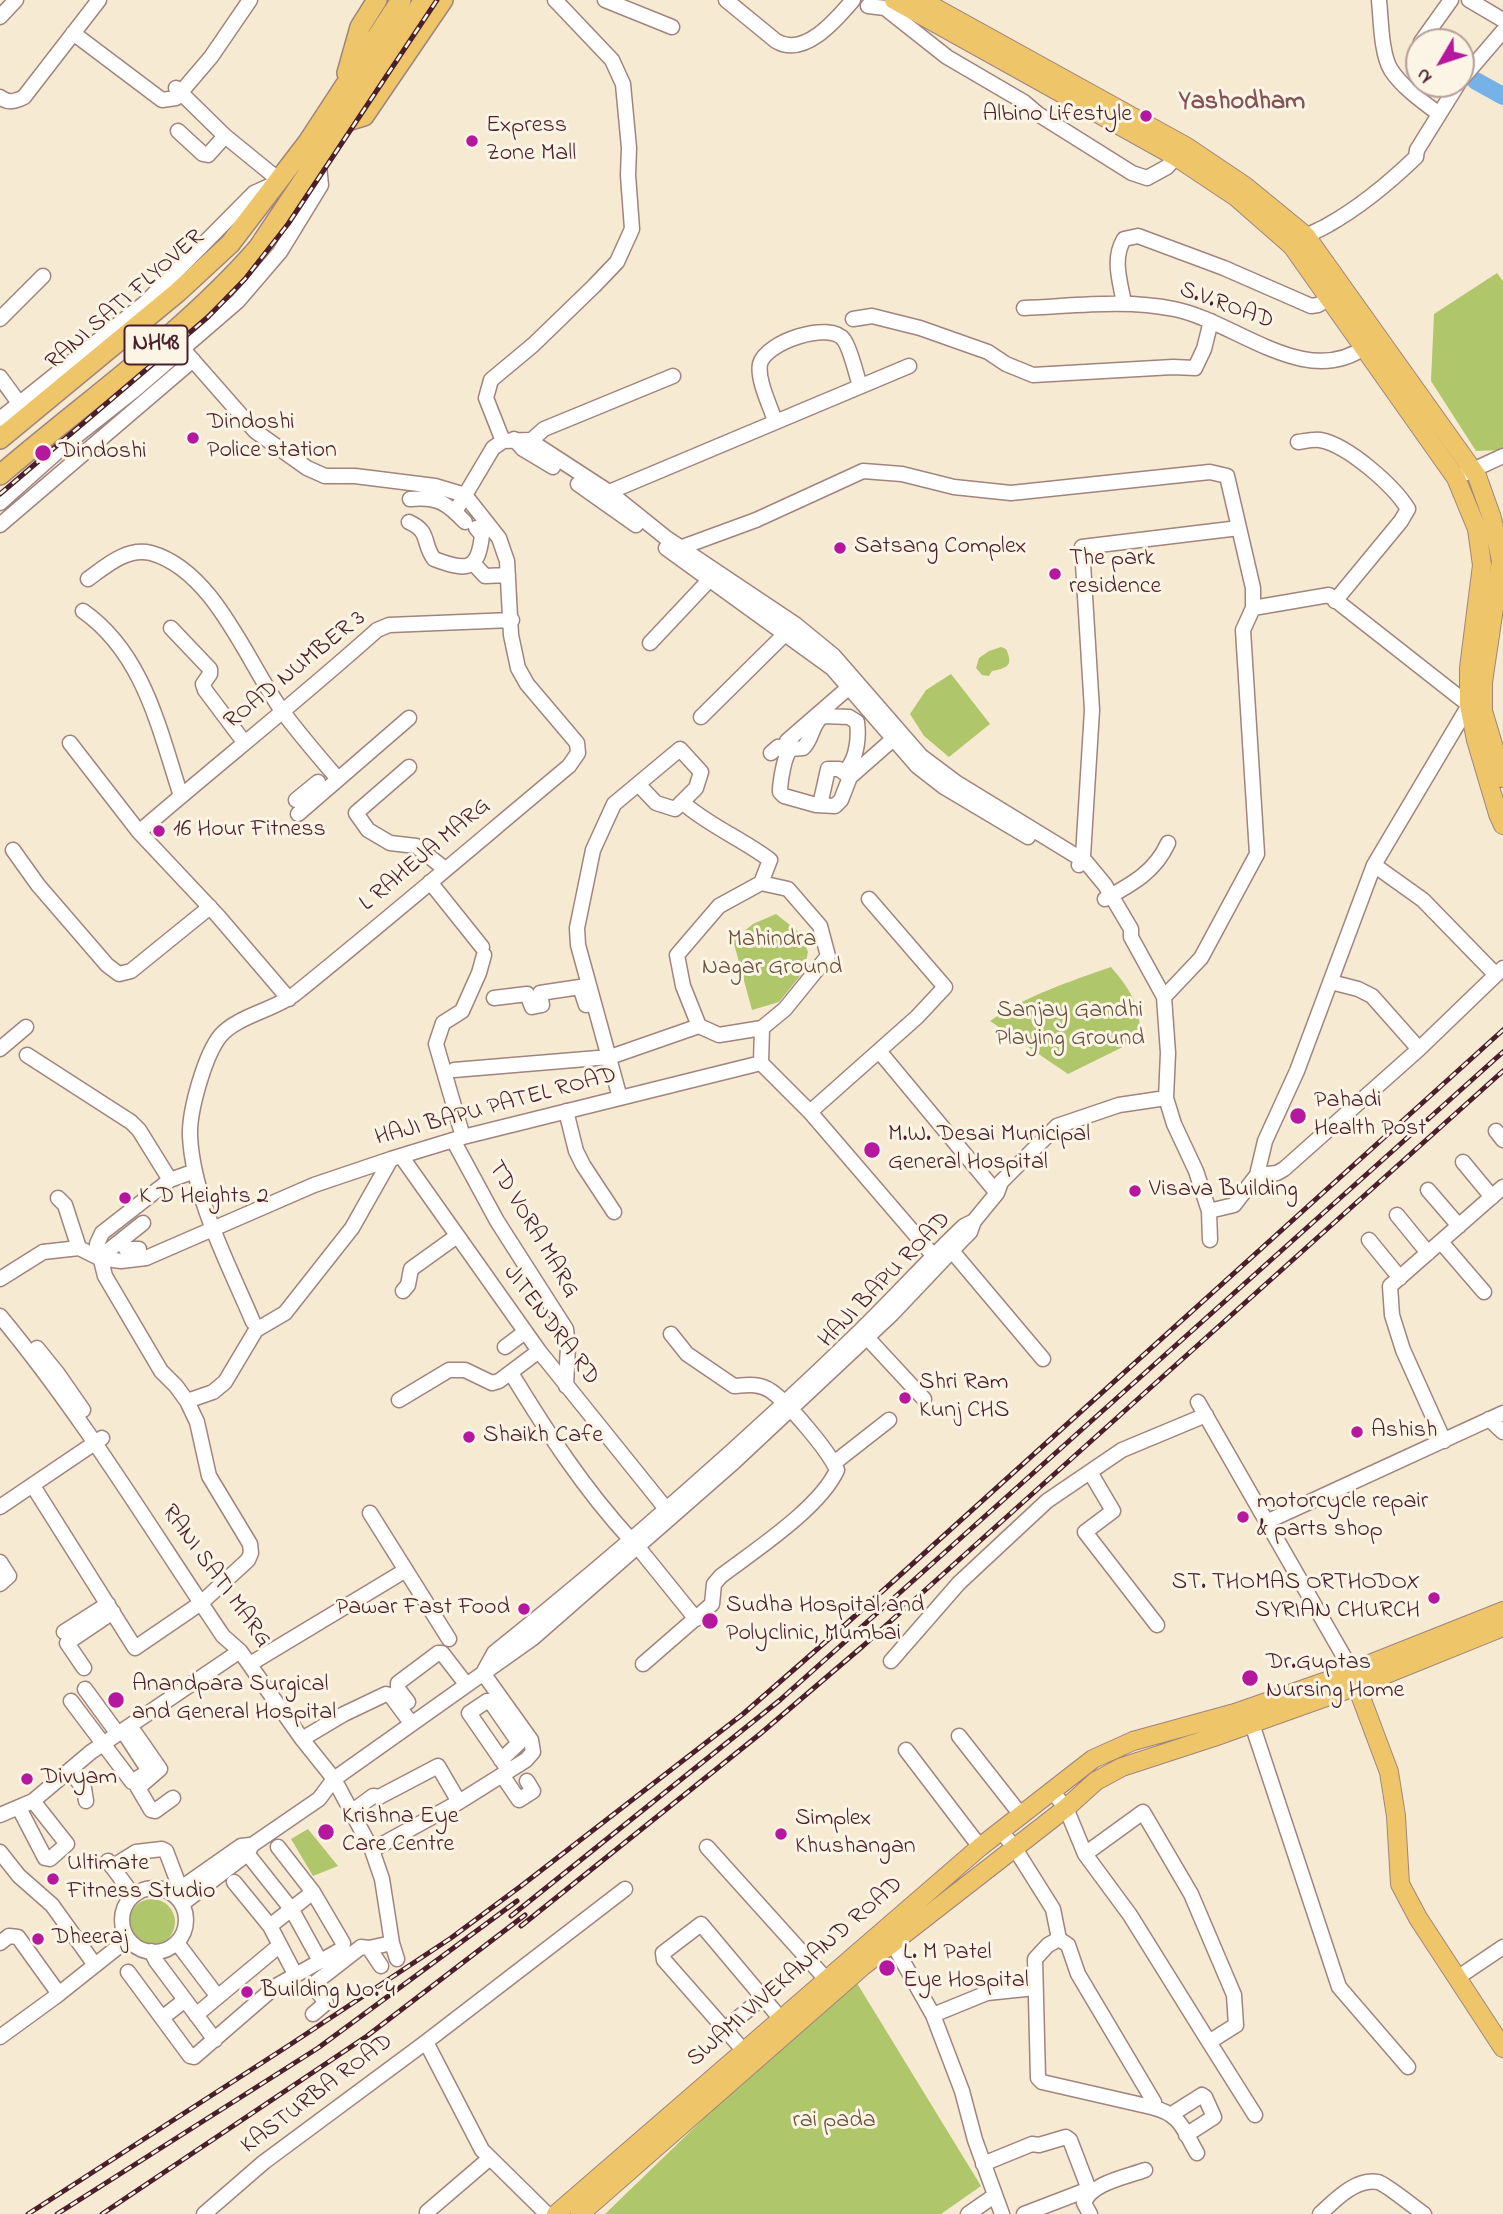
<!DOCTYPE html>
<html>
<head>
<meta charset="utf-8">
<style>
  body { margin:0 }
  #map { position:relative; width:1503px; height:2214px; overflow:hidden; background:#f7ead2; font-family:"Indie Flower",sans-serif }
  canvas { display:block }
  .north { position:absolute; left:1405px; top:28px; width:70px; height:70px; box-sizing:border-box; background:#fcf5e5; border:2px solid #b59f9b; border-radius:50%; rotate:231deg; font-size:19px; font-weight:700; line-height:28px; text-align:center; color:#4a1f2b }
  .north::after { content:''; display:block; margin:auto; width:24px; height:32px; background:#b5179e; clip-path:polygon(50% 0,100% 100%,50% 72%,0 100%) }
</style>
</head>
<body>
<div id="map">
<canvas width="1503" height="2214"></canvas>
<div class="north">N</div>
</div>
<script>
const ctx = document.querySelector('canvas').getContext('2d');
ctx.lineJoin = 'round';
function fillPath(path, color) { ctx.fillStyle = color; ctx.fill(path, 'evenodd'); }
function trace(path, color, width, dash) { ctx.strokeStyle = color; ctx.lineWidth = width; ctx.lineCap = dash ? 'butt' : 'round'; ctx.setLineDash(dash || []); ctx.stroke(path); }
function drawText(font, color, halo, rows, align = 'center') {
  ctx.font = font + ' "Indie Flower",sans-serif'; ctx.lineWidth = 6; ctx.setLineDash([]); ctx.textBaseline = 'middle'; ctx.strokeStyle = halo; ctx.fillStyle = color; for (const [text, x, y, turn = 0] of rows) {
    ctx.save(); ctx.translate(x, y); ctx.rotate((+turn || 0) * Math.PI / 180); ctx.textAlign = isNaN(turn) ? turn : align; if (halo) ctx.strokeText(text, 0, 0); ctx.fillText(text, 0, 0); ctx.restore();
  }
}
fillPath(new Path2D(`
  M 1497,273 L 1503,281 L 1503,450 L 1476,451 L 1431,381 L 1434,314 Z
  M 1001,647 L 1006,649 C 1014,666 1007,668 992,671 L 989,676 L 982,675 L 976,668 L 979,658 L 989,651 Z
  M 951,674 L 990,724 L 949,757 L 924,736 L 910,714 L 926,690 Z
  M 776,914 L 800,933 L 808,952 L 804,971 L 779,1002 L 752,1010 L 733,940 L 753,924 Z
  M 1111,967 C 1133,993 1139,1004 1141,1038 L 1068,1074 L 990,1021 C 1027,995 1069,982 1111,967 Z
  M 308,1829 L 338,1866 L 313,1876 L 291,1839 Z
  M129 1922a23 23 0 1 1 46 0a23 23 0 1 1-46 0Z
  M 852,1975 L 981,2186 L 941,2214 L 605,2214 Z`), '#b0c66b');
trace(new Path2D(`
  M 1476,81 L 1503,96`), '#76b2e8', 18);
const minor = new Path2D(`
  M 605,0 L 672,27
  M 726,0 L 776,41 C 804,58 836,20 853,0
  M 1379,0 C 1381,19 1381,54 1391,70 C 1403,88 1422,101 1439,114
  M 1469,0 L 1503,20
  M 868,6 L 885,8 L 947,57 L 1024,102 L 1038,114 L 1132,173 L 1147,178 L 1167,167 L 1176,157
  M 0,17 L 16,0
  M 73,33 L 162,100 L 176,98 L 211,57 L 250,0
  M 1421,42 L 1451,0
  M 1461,80 L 1503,31
  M 176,88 L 225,136 L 208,155 L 203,154 L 178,131
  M 0,97 C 8,104 16,101 24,97 L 99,0
  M 225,136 L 279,180
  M 1299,241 C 1309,233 1318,231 1328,225 C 1360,207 1389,183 1416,157 L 1417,150 L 1458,84
  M 1124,303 C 1120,281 1112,259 1124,239 L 1138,236 L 1224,268 L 1311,306 L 1318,305 L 1330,298
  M 1024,308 C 1074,306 1125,299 1174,309 C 1235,321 1305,390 1365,347
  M 0,319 L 43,276
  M 853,319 L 872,316 L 920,328 L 988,352 L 1006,364 L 1033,375 L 1173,367 L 1195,368 L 1204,349 L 1211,321
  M 183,349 L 255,431 L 307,468 L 325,476 L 355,476 L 435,486 L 465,495
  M 0,377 L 19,403
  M 0,419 L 145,303 L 254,193 L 274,184
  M 775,421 C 770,405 757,380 760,364 C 765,342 831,320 844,340 C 851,350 856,374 860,386
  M 514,439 L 523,449 L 553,467
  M 503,441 L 486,398 L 491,380 L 533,345 L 594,286 L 617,262 L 632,229 L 628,175 L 629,148 L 623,84 L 612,60 L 555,0
  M 1298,442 C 1305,441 1314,439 1320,440 C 1348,445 1394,486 1408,509 L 1401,521 L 1335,601
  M 526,445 L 544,429 L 673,376
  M 1464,474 L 1503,456
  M 578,484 L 636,525
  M 602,495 L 909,366
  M 410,499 C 437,496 447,503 465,522
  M 0,503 L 65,445 L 136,389 L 238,301 L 280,252 L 321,185 L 318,156
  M 455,512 L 493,448 L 503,441 L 529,440 L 609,492 L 665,537 L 795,624 L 834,656 L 921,756 L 957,783 L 1086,862 L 1105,885 L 1131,929 L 1131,937 L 1164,997 L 1168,1053 L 1166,1098 L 1174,1124 L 1196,1171 L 1209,1211 L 1234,1205 L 1257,1175 L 1265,1141 L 1297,1071 L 1374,865 L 1469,705 L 1329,595 L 1253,608
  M 409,522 C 431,532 422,543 434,559 C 466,571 478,572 482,535 L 476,528
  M 0,525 L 193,360
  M 666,548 L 832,668 L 917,766 L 944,787 L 1028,837
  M 677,549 L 756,520 L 863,471 L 902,474 L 954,487 L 1011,493 L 1210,472 L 1227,476 L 1253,588 L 1253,608 L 1243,630 L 1257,854 L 1201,958 L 1164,997
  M 474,564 L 485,576 L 508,575
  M 88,579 C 106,566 127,547 151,553 C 215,571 247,663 283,712 C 300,735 319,757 338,779
  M 83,611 C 144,654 159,729 181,796
  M 171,628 L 210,669 L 210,674 L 203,684 L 205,690 L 244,742
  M 650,643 L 714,575
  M 701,717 L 792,627
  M 787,741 L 855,682
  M 70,743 L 139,832 L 218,916 L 289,999
  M 771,753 L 778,747 L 787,753
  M 409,767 L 356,813 L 368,830 L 390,843 L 416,846 L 445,869
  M 848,768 C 857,756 859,737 857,722 L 849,717 L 823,716 C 811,724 813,739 803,748 C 799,749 795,748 792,749 C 784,751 780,785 780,792 L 784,796 L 816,805 L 835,806 L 841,800 L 850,777 L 900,733
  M 296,800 L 318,782
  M 682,802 C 709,826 741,838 770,860 L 761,883
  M 820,805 L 828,769 L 839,769 L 850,777
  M 298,814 L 409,718
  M 139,832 C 218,764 300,699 377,630 L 389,625 L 512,620
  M 13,850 L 38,885 L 107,965 L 119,974 L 131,971 L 210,907
  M 1079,865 L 1083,856 L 1092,710 L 1082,547 L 1239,528
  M 1374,865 L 1423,900 L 1496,975
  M 430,882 L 482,947
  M 761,883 L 788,889 L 820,926 L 828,956 L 785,1009 L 762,1028 L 719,1035 L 699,1026 L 683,986 L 677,955 L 719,906 Z
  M 1105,899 C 1132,884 1155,872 1168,843
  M 1331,982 L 1358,989 L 1372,996 L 1419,1049
  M 494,998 L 527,994 L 532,1007 L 542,1005 L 540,993 L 580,987 L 586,1005
  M 0,1049 L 26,1027
  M 879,1051 L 997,1193
  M 27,1055 L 131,1122 L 139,1130 L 170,1180
  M 761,1063 L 762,1028
  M 454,1070 L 610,1057 L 699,1026
  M 620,1098 L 578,945 L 577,928 L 593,850 L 614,804 L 680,749 L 701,772 L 696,788 L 675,809 L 656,803 L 638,784
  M 566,1111 L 576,1151 L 583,1165 L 614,1212
  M 810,1112 L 917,1017 L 945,987 L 869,899
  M 1496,1131 L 1503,1140
  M 463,1137 L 436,1044 L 443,1023 L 462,1011 L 479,973 L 484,955
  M 453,1140 L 497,1221 L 566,1329 L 568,1346 L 566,1386
  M 401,1156 L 539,1351 L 671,1515
  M 1463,1162 L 1492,1197
  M 1257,1175 L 1277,1173 L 1284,1169 L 1419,1049 L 1503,968
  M 1428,1190 L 1459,1226
  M 58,1198 L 65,1205 L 79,1248
  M 1209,1211 L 1210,1240
  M 1397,1215 L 1428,1253
  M 974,1221 L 997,1193 L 1001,1182 L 1057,1126 L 1119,1105 L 1166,1098
  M 1369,1240 L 1400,1278
  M 1441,1242 L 1484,1292
  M 126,1249 L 139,1249
  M 952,1251 L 1043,1359
  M 99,1258 L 143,1223
  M 0,1279 L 43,1252 L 79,1248 L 99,1258 L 121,1261 L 146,1258 L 314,1185 L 391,1159 L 463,1137 L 761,1063 L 810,1112 L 938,1261
  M 403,1291 L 408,1285 L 411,1269 L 457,1236
  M 0,1316 C 83,1416 150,1528 223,1636 L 240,1651 L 302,1739 L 334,1779 L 372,1850 L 382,1879 L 392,1943 L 369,1948
  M 253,1322 C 229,1265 193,1198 190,1136 C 189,1111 205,1054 221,1035 C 238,1016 274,1010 295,994 C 388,919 478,842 569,766 L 578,753 L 577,743 L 527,684 L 518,668 L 511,635 L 507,561 L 499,538 L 465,495
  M 861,1331 L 924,1399
  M 505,1347 L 525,1332
  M 37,1348 L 58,1374 L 83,1410
  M 511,1373 C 547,1432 584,1489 631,1540
  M 399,1400 L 449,1370 L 465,1370 L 492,1383 L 499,1381 L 539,1351
  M 187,1401 L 213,1392 L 225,1382 L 256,1330 L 285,1313 L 352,1228 L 391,1159
  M 1198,1402 L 1351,1669
  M 1489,1419 L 1503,1432
  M 1444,1441 L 1403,1350 L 1392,1315 L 1390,1286 L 1503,1187
  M 834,1463 L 889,1420
  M 1090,1472 L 1113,1511 L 1085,1532 L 1157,1625
  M 33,1486 L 135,1648 L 201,1603 L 248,1560 L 251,1553 L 250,1544 L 209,1476 L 197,1422 L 187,1401 L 176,1386 L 161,1371 L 105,1276 L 97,1244 L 102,1233 L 170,1180 L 195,1171
  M 0,1507 L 102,1438
  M 370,1513 L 449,1639
  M 1266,1522 L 1503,1413
  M 637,1546 L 696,1619
  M 0,1562 L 9,1576 L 0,1584
  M 64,1632 L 108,1604
  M 891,1661 L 959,1583 L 1047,1501 L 1122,1450 L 1206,1415
  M 250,1664 L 406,1570
  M 643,1664 L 712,1604 L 714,1584 L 721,1576 C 754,1551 820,1508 837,1470 C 828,1450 789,1404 771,1391 C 759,1383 747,1385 734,1386 L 687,1354 L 671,1334
  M 84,1668 L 67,1643 L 113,1612
  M 85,1689 L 118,1734
  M 71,1701 L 132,1782 L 149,1771 L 123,1731
  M 408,1702 L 398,1689 L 398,1683 L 438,1653 L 442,1653 L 466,1684
  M 1252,1724 L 1339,1987 L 1408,2067
  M 135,1733 L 160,1769 L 138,1788 L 151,1810 L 155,1811 L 173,1798
  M 959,1736 L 1021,1815
  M 302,1739 L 344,1714 L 386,1694 L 391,1696 L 411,1723
  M 906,1750 L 980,1847
  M 501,1760 L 519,1743 L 490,1701 L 487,1701 L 469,1713 L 509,1771
  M 69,1771 L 84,1788 L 86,1801
  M 502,1775 L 519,1800 L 533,1791 L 527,1781
  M 1051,1790 L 1066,1808 L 1085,1854 L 1130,1915 L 1209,2042 L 1236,2025 L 1234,1995 L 1191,1894 L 1143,1812 L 1085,1854
  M 19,1808 L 45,1858 L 50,1859 L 67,1844 L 33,1801
  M 350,1813 L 373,1796 L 379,1797 L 438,1766 L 459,1802
  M 0,1815 L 33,1801 L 91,1752 L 240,1651
  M 1001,1831 L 1014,1847 L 1053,1909 L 1059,1939 L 1048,1945 L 1035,1959 L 1038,2078 L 1042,2082 L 1151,2107 L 1154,2102 L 1078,1974 L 1068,1945 L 1059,1939
  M 242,1847 L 292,1910 L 320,1961
  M 707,1847 L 825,1978
  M 372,1850 L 459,1802 L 526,1760 L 533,1752 L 531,1740 L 483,1673
  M 0,1852 L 19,1876 L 52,1905 L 95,1965
  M 108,1861 L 133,1895
  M 112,1867 L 136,1852 L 162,1849 L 166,1851 L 180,1888
  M 234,1882 L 270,1926 L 295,1974
  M122 1920a32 32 0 1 1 64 0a32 32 0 1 1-64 0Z
  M 174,1893 L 241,1846 L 250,1845
  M 182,1904 L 247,1854 L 252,1845 L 319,1799 L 334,1779 L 533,1638 L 734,1462 L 892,1314 L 964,1238 L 970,1232 L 974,1221 L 964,1226 C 928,1260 895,1297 860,1331 C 743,1445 621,1551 494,1653 L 483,1673
  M 270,1926 L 313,1892
  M 888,1935 L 933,2015 L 962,2091 L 975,2140 L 1002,2214
  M 0,1943 L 9,1936 L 18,1937 L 59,1994
  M 392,1943 L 397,1959
  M 181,1948 L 218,1997
  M 151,1951 L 156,1961 L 215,2040
  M 128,1972 L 190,2056 L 194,2057 L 276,1986 L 342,1949 L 343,1943 L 313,1892 L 278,1847
  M 1457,1978 L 1503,1947
  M 313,2014 L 326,2003 L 315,1988 L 316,1982 L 361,1947 L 369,1948 L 381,1966
  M 196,2015 L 280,1945
  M 933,2015 L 987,1993 L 1035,1988
  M 162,2018 L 185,2000
  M 725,2029 L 762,1998
  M 0,2037 L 55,1997 L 128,1939
  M 426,2042 L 625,1889
  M 1209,2042 L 1255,2115
  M 744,2051 L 664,1960 L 663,1953 L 701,1924 L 780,2018
  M 1151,2107 C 1181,2114 1183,2129 1197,2153
  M 1172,2114 L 1202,2095 L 1205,2097 L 1214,2117 L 1186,2135
  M 983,2164 L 1032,2144 L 1039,2145 L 1066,2137 L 1070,2140 L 1088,2187 L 1084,2191 L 1024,2214
  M 427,2212 L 490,2158
  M 204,2214 L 264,2162 L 426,2042 L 482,2150 L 547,2214
  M 968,2214 L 994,2196
  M 1090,2214 L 1084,2203 C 1091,2183 1126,2177 1145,2170
  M 1320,2214 C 1334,2201 1355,2178 1378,2182 C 1386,2184 1415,2208 1424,2214`);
const major = new Path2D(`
  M 894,0 L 1176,157 L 1236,197 L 1292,246 L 1456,478 L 1477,529 L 1482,565 L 1469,668 L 1469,705 L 1476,740 L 1498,814 L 1503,825
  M 921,0 L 1187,147 L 1245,186 L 1306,236 L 1477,476 L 1492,518 L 1501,561 L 1483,682 L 1483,711 L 1503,778
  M 1353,1676 L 1389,1772 L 1396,1816 L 1400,1884 L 1418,1918 L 1503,2048
  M 556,2214 L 980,1847 L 1093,1759 L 1133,1741 L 1235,1713 L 1324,1682 L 1503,1611
  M 580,2214 L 863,1966 L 1066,1808 L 1096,1781 L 1122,1767 L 1214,1737 L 1357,1686 L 1503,1627`);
const highway = new Path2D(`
  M 347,73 L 360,27 L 377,0
  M 341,123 L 364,116 L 443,0
  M 0,439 L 178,292 L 230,244 L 308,142 L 401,0
  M 0,475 C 85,402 185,332 258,248 L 424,0`);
trace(minor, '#a0847e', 17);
trace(major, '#a0847e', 20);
trace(highway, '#a0847e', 22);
trace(minor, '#fff', 14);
trace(major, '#eec569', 18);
trace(highway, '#eec569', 19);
const rail = new Path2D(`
  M 0,494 L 208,317 L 245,279 L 288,224 L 437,0
  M 511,1916 L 780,1700 L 1503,1052
  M 521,1926 L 760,1734 L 863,1646 L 1503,1071
  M 28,2214 L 291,2044 L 451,1938 L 521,1886 L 743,1714 L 846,1624 L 1503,1030
  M 57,2214 L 318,2048 L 517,1901
  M 102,2214 L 367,2036 L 525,1915`);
trace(rail, '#4a1f2b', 5);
trace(rail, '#fcf5e5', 2.5, [8]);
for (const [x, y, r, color] of [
  [1146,116,7,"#b5179e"],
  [472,141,7,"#b5179e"],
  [193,438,7,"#b5179e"],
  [43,453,9,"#b5179e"],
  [840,548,7,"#b5179e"],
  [1055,574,7,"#b5179e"],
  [159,831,7,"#b5179e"],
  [1298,1116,9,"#b5179e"],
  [872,1150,9,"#b5179e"],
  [1135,1191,7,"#b5179e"],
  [125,1198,7,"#b5179e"],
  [905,1398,7,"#b5179e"],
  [1357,1432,7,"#b5179e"],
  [469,1437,7,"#b5179e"],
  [1243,1517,7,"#b5179e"],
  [1434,1598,7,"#b5179e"],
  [524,1609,7,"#b5179e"],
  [710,1621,9,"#b5179e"],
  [1250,1678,9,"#b5179e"],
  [116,1700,9,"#b5179e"],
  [27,1779,7,"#b5179e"],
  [326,1832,9,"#b5179e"],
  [781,1834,7,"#b5179e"],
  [53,1879,7,"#b5179e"],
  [38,1939,7,"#b5179e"],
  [887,1968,9,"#b5179e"],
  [247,1992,7,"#b5179e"]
]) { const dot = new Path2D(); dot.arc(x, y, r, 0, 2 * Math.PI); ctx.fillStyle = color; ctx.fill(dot); trace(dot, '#fcf5e5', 2.5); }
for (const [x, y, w] of [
  [156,345,63]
]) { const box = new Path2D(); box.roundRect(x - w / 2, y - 19.5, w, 39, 5); ctx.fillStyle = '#fcf5e5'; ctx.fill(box); trace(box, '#4a1f2b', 2); }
drawText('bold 23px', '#4a1f2b', null, [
  ["NH48",156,345]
]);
drawText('24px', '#4a1f2b', '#fcf5e5', [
  ["Albino Lifestyle",1132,116,"right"],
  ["Express",486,127],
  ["Zone Mall",486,155],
  ["Dindoshi",207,424],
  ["Police station",207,452],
  ["Dindoshi",59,453],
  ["Satsang Complex",854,548],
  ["The park",1069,560],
  ["residence",1069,588],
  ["16 Hour Fitness",173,831],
  ["Pahadi",1314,1102],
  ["Health Post",1314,1130],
  ["M.W. Desai Municipal",888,1136],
  ["General Hospital",888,1164],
  ["Visava Building",1149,1191],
  ["K D Heights 2",139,1198],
  ["Shri Ram",919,1384],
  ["Kunj CHS",919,1412],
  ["Ashish",1371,1432],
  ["Shaikh Cafe",483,1437],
  ["motorcycle repair",1257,1503],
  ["& parts shop",1257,1531],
  ["ST. THOMAS ORTHODOX",1420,1584,"right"],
  ["SYRIAN CHURCH",1420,1612,"right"],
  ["Sudha Hospital and",726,1607],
  ["Polyclinic, Mumbai",726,1635],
  ["Pawar Fast Food",510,1609,"right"],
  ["Dr.Guptas",1266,1664],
  ["Nursing Home",1266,1692],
  ["Anandpara Surgical",132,1686],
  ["and General Hospital",132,1714],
  ["Divyam",41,1779],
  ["Krishna Eye",342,1818],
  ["Care Centre",342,1846],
  ["Simplex",795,1820],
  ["Khushangan",795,1848],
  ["Ultimate",67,1865],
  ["Fitness Studio",67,1893],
  ["Dheeraj",52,1939],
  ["L. M Patel",903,1954],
  ["Eye Hospital",903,1982],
  ["Building No. 4",261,1992]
], 'left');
drawText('24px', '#4a1f2b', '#fcf5e5', [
  ["RANI SATI FLYOVER",126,301,-41],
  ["S.V.ROAD",1226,307,20],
  ["ROAD NUMBER 3",296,671,-39],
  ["L RAHEJA MARG",426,856,-40],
  ["HAJI BAPU PATEL ROAD",496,1108,-15],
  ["TD VORA MARG",532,1230,59],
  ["HAJI BAPU ROAD",886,1281,-46],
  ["JITENDRA RD",550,1326,53],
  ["RANI SATI MARG",215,1577,54],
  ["SWAMI VIVEKANAND ROAD",796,1973,-41],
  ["KASTURBA ROAD",318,2095,-37]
]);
drawText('24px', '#69513e', '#fcf5e5', [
  ["Mahindra",772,941],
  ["Nagar Ground",772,969],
  ["Sanjay Gandhi",1070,1012],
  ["Playing Ground",1070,1040],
  ["rai pada",834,2122]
]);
drawText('bold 26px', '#835358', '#fcf5e5', [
  ["Yashodham",1242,104]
]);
</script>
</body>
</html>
